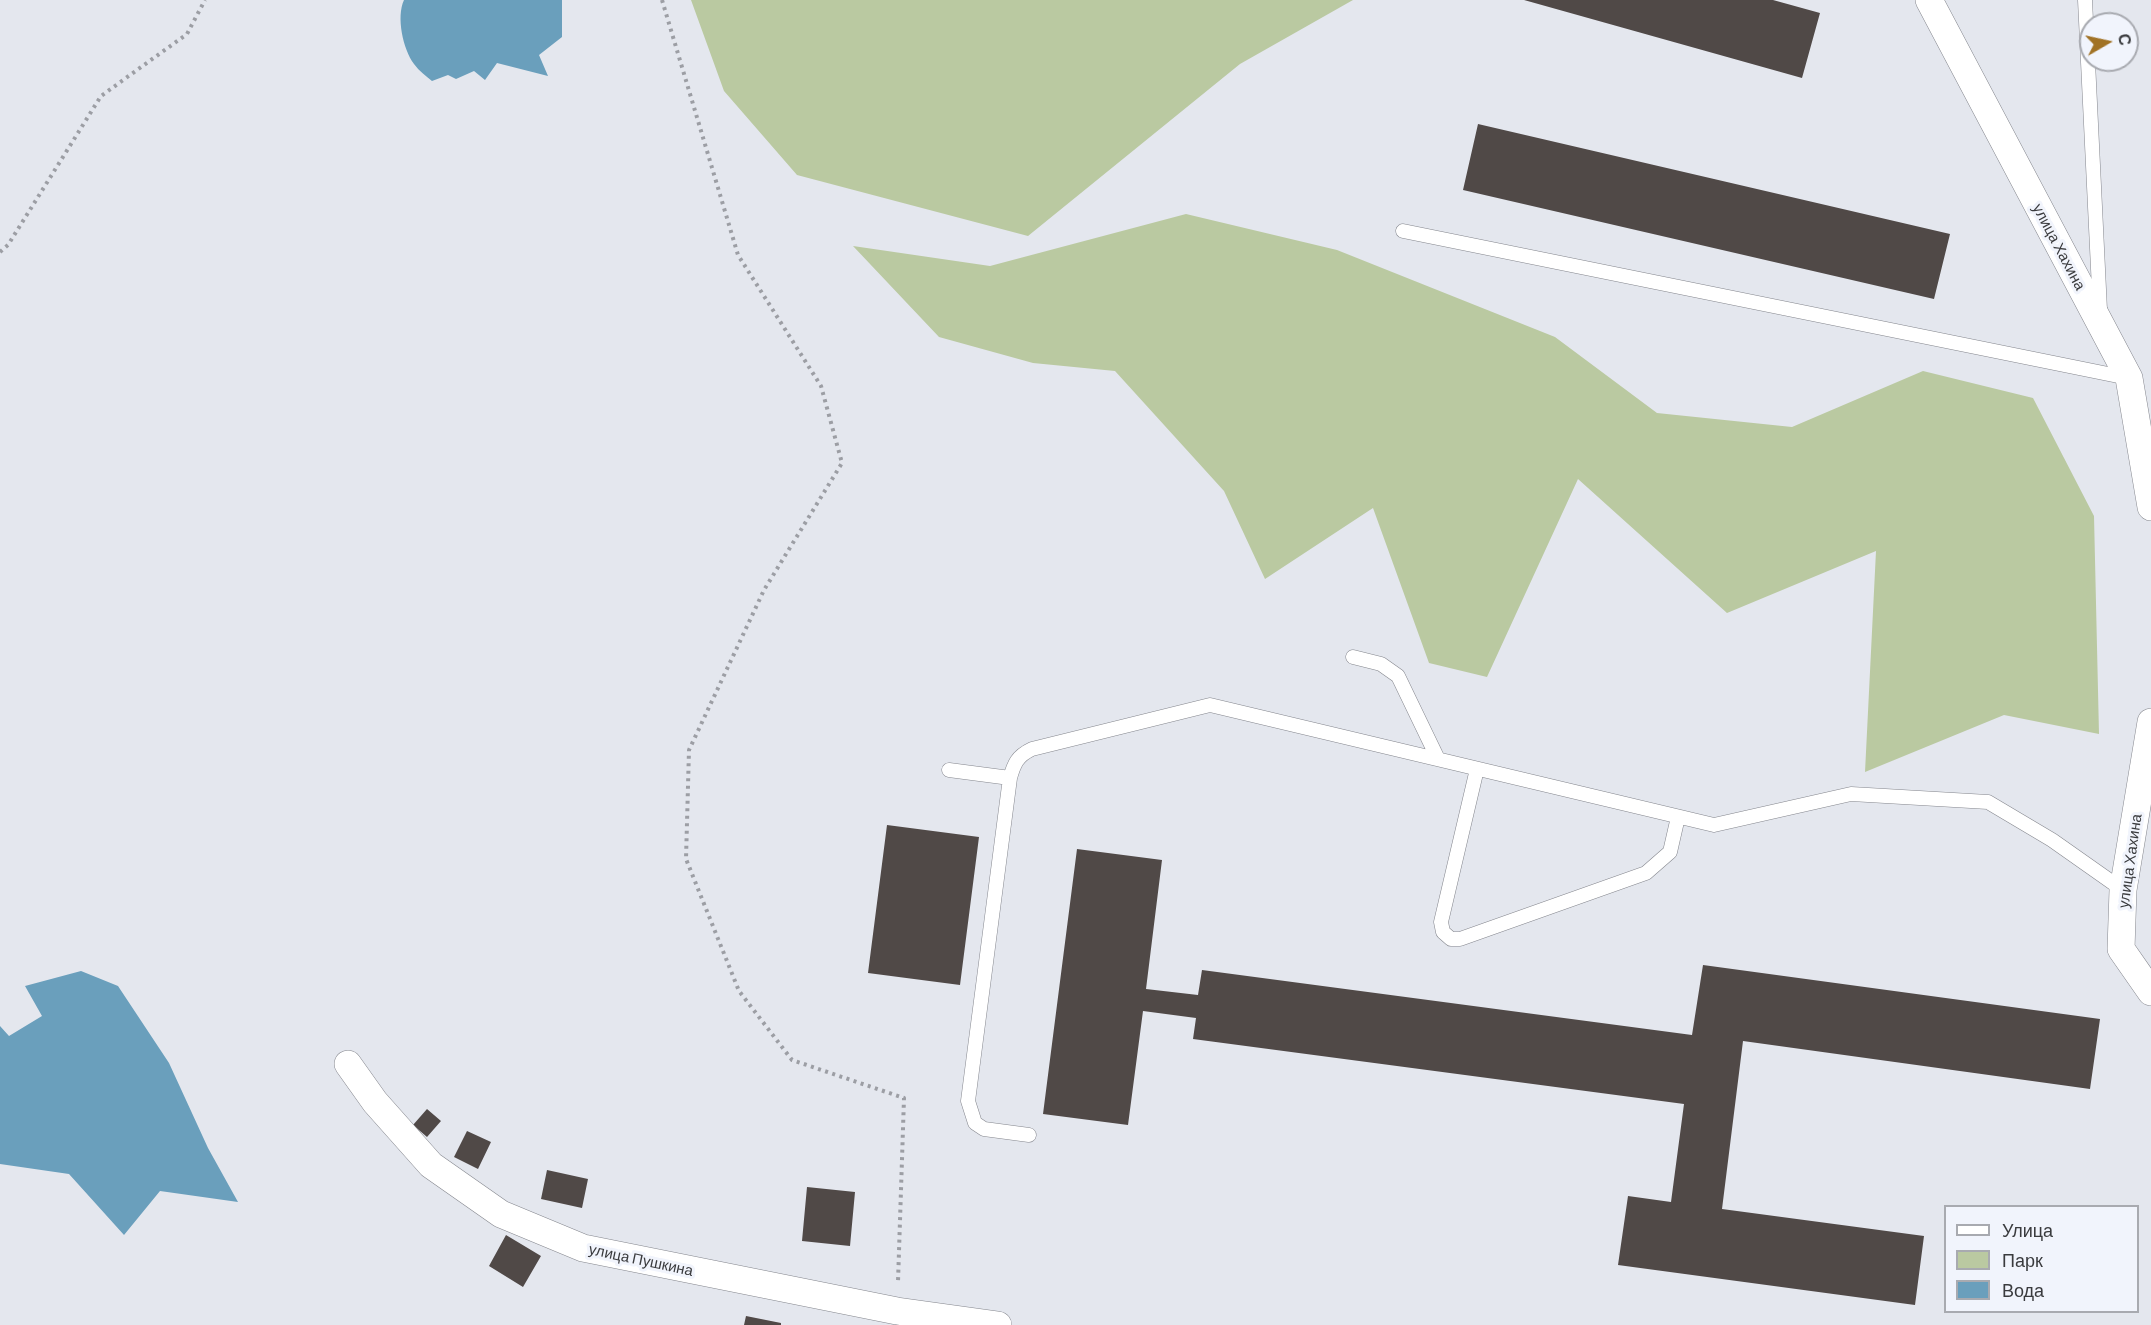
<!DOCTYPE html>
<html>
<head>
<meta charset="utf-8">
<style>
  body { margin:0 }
  #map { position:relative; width:2151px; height:1325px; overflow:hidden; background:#e4e7ee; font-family:Barlow,sans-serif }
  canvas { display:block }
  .legend { position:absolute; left:1944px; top:1205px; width:195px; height:108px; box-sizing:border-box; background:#f1f4fc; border:2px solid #a8aab0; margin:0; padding:8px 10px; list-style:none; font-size:18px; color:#3a3b3e }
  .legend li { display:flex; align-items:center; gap:12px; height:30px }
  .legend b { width:30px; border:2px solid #a8aab0 }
  .north { position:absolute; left:2079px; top:12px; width:60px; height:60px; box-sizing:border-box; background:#f1f4fc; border:2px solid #a8aab0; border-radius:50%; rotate:81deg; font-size:16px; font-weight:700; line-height:24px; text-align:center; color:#3a3b3e }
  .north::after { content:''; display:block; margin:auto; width:21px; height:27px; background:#a17225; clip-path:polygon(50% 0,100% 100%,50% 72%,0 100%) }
</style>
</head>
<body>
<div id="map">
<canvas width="2151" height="1325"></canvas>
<ul class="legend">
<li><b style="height:8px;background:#fff"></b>Улица</li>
<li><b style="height:16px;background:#bac9a1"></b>Парк</li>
<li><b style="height:16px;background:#6a9fbc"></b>Вода</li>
</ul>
<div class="north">С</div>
</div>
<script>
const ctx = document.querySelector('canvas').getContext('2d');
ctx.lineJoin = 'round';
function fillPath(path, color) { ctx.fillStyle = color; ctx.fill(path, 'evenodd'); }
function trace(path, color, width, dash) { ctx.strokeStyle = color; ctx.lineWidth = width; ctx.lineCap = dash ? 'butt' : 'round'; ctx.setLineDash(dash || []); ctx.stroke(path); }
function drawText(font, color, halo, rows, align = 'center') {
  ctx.font = font + ' Barlow,sans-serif'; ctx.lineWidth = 6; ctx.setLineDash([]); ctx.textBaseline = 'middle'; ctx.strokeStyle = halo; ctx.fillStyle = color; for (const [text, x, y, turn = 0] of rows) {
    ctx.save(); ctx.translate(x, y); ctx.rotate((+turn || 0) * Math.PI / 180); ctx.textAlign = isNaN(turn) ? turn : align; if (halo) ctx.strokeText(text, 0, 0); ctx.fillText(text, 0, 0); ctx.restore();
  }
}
fillPath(new Path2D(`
  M 691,0 L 1353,0 L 1240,64 L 1028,236 L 797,175 L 724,91 Z
  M 1186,214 L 1337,250 L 1555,337 L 1657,413 L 1792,427 L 1923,371 L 2033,398 L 2094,516 L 2099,734 L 2004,715 L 1865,772 L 1876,551 L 1727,613 L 1578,479 L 1487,677 L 1429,663 L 1373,508 L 1265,579 L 1224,491 L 1115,371 L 1033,363 L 939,337 L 853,246 L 990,266 Z`), '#bac9a1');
fillPath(new Path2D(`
  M 404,0 L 562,0 L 562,37 L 539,55 L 548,76 L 497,63 L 485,80 L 474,71 L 456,79 L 448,75 L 432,81 C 426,76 419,71 414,64 C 403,49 396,17 404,0 Z
  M 81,971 L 118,986 L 169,1063 L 208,1148 L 238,1202 L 160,1191 L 124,1235 L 69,1174 L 0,1164 L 0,1026 L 9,1036 L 42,1016 L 25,986 Z`), '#6a9fbc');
fillPath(new Path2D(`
  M 1524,0 L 1773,0 L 1820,13 L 1802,78 Z
  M 1478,124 L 1950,234 L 1934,299 L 1463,190 Z
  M 887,825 L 979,837 L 960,985 L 868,973 Z
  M 1077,849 L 1162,860 L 1146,989 L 1198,995 L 1202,970 L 1692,1035 L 1703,965 L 2100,1019 L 2090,1089 L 1743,1041 L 1722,1209 L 1924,1236 L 1915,1305 L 1618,1265 L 1628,1196 L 1671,1202 L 1684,1104 L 1193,1039 L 1196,1018 L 1143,1011 L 1128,1125 L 1043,1114 Z
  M 427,1109 L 441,1121 L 427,1137 L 413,1125 Z
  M 467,1131 L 491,1142 L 478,1169 L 454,1157 Z
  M 547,1170 L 588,1179 L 582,1208 L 541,1199 Z
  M 807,1187 L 855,1192 L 850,1246 L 802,1241 Z
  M 506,1235 L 541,1256 L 523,1287 L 489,1266 Z
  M 746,1316 L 781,1323 L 781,1325 L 744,1325 Z`), '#504947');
const service = new Path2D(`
  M 2085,0 L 2100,310
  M 1403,231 L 2128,378
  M 1353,657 L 1381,664 L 1398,676 L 1438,759
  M 1477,769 L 1441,922 L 1443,932 L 1451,939 L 1460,939 L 1646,873 L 1670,852 L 1678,817
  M 949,770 L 1010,778
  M 1029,1135 L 984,1129 L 975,1123 L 968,1101 L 1010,778 C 1014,764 1017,756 1032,749 L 1210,705 L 1714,825 L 1851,794 L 1988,802 L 2052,840 L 2123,890`);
const minor = new Path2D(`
  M 1929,0 L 2129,378 L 2151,507
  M 2151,722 L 2123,890 L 2121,949 L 2151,992
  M 348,1064 L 375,1102 L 431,1165 L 501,1214 L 583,1248 L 897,1311 L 998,1325`);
trace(service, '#84868d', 15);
trace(minor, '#84868d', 28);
trace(new Path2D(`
  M 662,0 L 738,255 L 821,386 L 842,463 L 764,590 L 689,750 L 686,859 L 739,991 L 792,1060 L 904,1098 L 898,1282
  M 0,252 L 8,245 L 101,96 L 187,34 L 205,0`), '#9c9ea4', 4, [3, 4.5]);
trace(service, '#fff', 14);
trace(minor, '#fff', 27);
drawText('15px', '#3a3b3e', '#f1f4fc', [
  ["улица Хахина",2059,247,62],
  ["улица Хахина",2130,861,-82],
  ["улица Пушкина",641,1260,12]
]);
</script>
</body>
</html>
